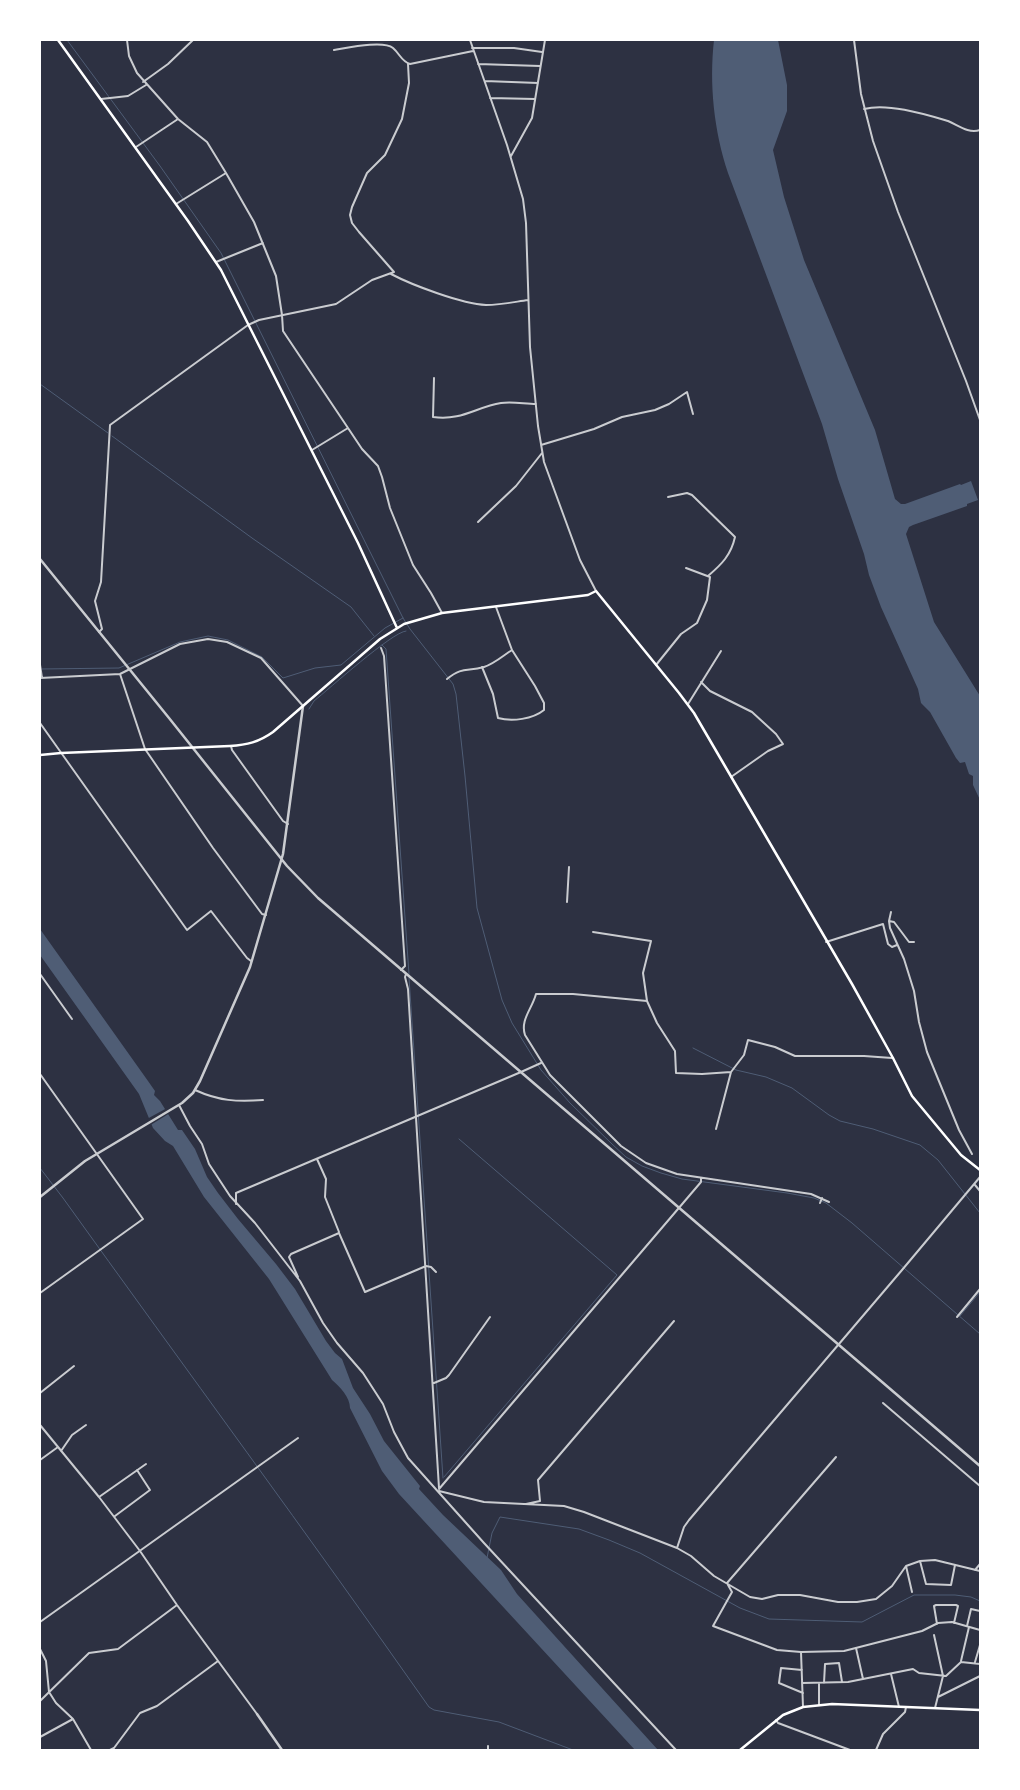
<!DOCTYPE html>
<html>
<head>
<meta charset="utf-8">
<style>
  body { margin:0 }
  #map { position:relative; width:1020px; height:1790px; overflow:hidden; background:#2d3142; font-family:"Source Sans 3",sans-serif }
  canvas { display:block }
  .frame { position:absolute; inset:0; border:41px solid #fff; pointer-events:none }
</style>
</head>
<body>
<div id="map">
<canvas width="1020" height="1790"></canvas>
<div class="frame"></div>
</div>
<script>
const ctx = document.querySelector('canvas').getContext('2d');
ctx.lineJoin = 'round';
function fillPath(path, color) { ctx.fillStyle = color; ctx.fill(path, 'evenodd'); }
function trace(path, color, width, dash) { ctx.strokeStyle = color; ctx.lineWidth = width; ctx.lineCap = dash ? 'butt' : 'round'; ctx.setLineDash(dash || []); ctx.stroke(path); }
fillPath(new Path2D(`
  M 714,40 L 778,40 L 787,85 L 787,111 L 773,150 L 784,197 L 804,260 L 875,430 L 895,499 L 901,504 L 905,504 L 960,484 L 961,485 L 971,481 L 978,500 L 967,504 L 967,506 L 913,525 L 909,527 L 906,534 L 934,622 L 980,696 L 980,800 L 973,785 L 973,776 L 969,774 L 965,762 L 960,763 L 956,758 L 930,712 L 921,703 L 918,689 L 881,607 L 869,575 L 864,554 L 838,479 L 822,424 L 728,173 C 714,131 709,84 714,40 Z
  M 40,929 L 148,1081 L 155,1091 L 154,1095 L 160,1101 L 178,1130 L 182,1130 L 195,1149 L 207,1177 L 218,1193 L 238,1219 L 276,1264 L 295,1289 L 326,1341 L 335,1353 L 342,1359 L 353,1388 L 370,1414 L 384,1441 L 420,1486 L 419,1489 L 443,1515 L 501,1570 L 517,1594 L 658,1750 L 635,1750 L 399,1494 L 382,1471 L 350,1408 C 350,1397 340,1387 332,1380 L 269,1279 L 204,1197 L 173,1146 L 165,1141 L 153,1128 L 139,1094 L 40,955 Z`), '#4f5d75');
fillPath(new Path2D(`
  M 167,1108 L 170,1113 L 149,1126 L 147,1119 Z`), '#2d3142');
trace(new Path2D(`
  M 67,40 L 160,166 L 221,253 L 403,618 L 410,629 L 453,684 L 456,694 L 465,776 L 477,908 L 502,1000 L 512,1023 L 541,1070 L 570,1103 L 612,1144 L 626,1157 L 642,1166 L 661,1173 L 682,1179 L 787,1193 L 814,1198 L 826,1203 L 852,1223 L 980,1334
  M 40,384 L 108,433
  M 112,436 L 252,538 L 351,607 L 374,636
  M 382,645 L 386,649 L 409,974
  M 42,669 L 119,668 L 180,642 L 208,636 L 228,640 L 262,657 L 283,678 L 315,668 L 341,665 L 385,628 L 403,618
  M 309,709 L 314,701 C 329,689 392,632 406,631
  M 409,978 L 443,1478
  M 693,1048 L 736,1070 L 766,1077 L 792,1088 L 829,1115 L 840,1121 L 873,1129 L 920,1145 L 938,1160 L 980,1213
  M 40,1168 L 63,1198 C 185,1368 309,1536 429,1707 L 434,1710 L 499,1722 L 573,1750
  M 960,1316 L 980,1292
  M 444,1477 L 617,1275 L 459,1139
  M 487,1558 L 492,1533 L 500,1517 L 579,1529 L 609,1540 L 640,1553 L 740,1608 L 769,1619 L 862,1622 L 914,1595 L 955,1595 L 971,1597 L 980,1601`), '#4f5d75', 1);
trace(new Path2D(`
  M 127,40 L 129,56 L 137,73 L 178,119 L 207,142 L 226,173 L 254,222 L 276,276 L 282,315 L 283,331 L 348,428 L 362,449 L 378,466 L 382,477 L 390,508 L 413,565 L 431,593 L 442,613
  M 470,40 L 507,145 L 523,199 L 526,223 L 530,347 L 538,426 L 544,462 L 580,560 L 596,591
  M 854,40 L 861,94 L 873,141 L 898,212 L 966,381 L 980,420
  M 472,48 L 514,48 L 542,52
  M 334,50 C 347,48 383,40 393,48 C 400,54 401,61 410,64 L 473,51
  M 478,64 L 540,66
  M 485,81 L 538,83
  M 143,82 L 168,64 L 193,40
  M 490,98 L 535,99
  M 101,99 L 128,96 L 146,85
  M 864,109 C 888,103 924,114 948,121 C 958,125 968,134 980,130
  M 136,147 L 178,119
  M 511,156 L 532,118 L 545,40
  M 176,204 L 226,173
  M 216,262 L 263,243
  M 391,274 C 412,285 462,304 486,305 C 500,305 514,302 528,300
  M 434,378 L 433,417 C 462,421 476,407 501,403 C 512,401 525,404 536,404
  M 541,445 L 594,429 L 622,417 L 655,410 L 669,404 L 687,392 L 693,414
  M 312,450 L 348,428
  M 668,497 L 687,493 L 692,495 L 735,537 C 731,555 722,564 708,576
  M 478,522 L 516,486 L 542,453
  M 99,632 L 102,629 L 95,601 L 101,582 L 110,425 L 248,325 L 259,320 L 336,304 L 372,280 L 394,272 L 359,232 L 352,223 L 350,215 L 352,207 L 367,173 L 385,155 L 402,119 L 409,83 L 408,64
  M 381,648 L 384,656 L 405,966 L 401,970
  M 40,665 L 42,678
  M 656,665 L 681,634 L 697,623 L 707,600 L 710,577 L 686,568
  M 482,667 L 493,694 L 498,718 C 512,722 533,719 544,710 L 544,703 L 535,686 L 512,650 L 496,607
  M 120,674 L 145,749 L 213,848 L 262,914 L 266,915
  M 40,678 L 120,674 L 180,644 L 208,639 L 227,642 L 261,658 L 303,706
  M 447,679 C 463,666 467,672 484,667 C 494,664 504,655 512,650
  M 701,682 L 710,691 L 752,712 L 776,734 L 783,744 L 768,751 L 731,777
  M 688,704 L 721,651
  M 40,723 L 187,930 L 211,911 L 247,958 L 251,961
  M 231,746 L 232,750 L 283,821 L 288,824
  M 567,902 L 569,867
  M 891,912 L 889,921 L 890,928 L 904,959 L 914,991 L 919,1022 L 927,1052 L 959,1130 L 972,1154
  M 889,921 L 894,922 L 909,942 L 914,942
  M 593,932 L 651,941 L 643,973 L 647,1001 L 657,1023 L 675,1051 L 676,1073 L 702,1074 L 731,1072
  M 826,942 L 883,924 L 888,944 L 892,947 L 897,945
  M 40,974 L 72,1019
  M 406,974 L 405,977 L 408,989 L 439,1488
  M 647,1001 L 573,994 L 536,994 C 532,1009 520,1020 525,1035 L 550,1075 L 621,1146 L 646,1163 L 677,1174 L 811,1194 L 829,1202
  M 40,1074 L 143,1219 L 40,1293
  M 195,1090 C 219,1101 237,1102 263,1100
  M 179,1105 L 190,1126 L 202,1144 L 209,1164 L 230,1196 L 255,1223 L 300,1281 L 323,1323 L 337,1343 L 363,1373 L 383,1404 L 394,1432 L 408,1458 L 484,1543 L 676,1750
  M 716,1129 L 731,1072 L 744,1055 L 748,1040 L 775,1047 L 795,1056 L 864,1056 L 892,1058
  M 317,1159 L 326,1179 L 325,1197 L 339,1232
  M 975,1185 L 980,1191
  M 820,1203 L 822,1198
  M 236,1204 L 236,1193 L 521,1072 L 541,1063
  M 298,1277 L 289,1257 L 291,1254 L 339,1233 L 365,1292 L 426,1266 L 431,1267 L 436,1272
  M 957,1317 L 980,1289
  M 434,1383 L 446,1378 L 449,1375 L 490,1317
  M 40,1393 L 74,1366
  M 883,1403 L 980,1486
  M 40,1425 L 99,1497 L 140,1551 L 177,1605 L 257,1714
  M 61,1451 L 72,1435 L 86,1425
  M 40,1460 L 58,1447
  M 439,1489 L 701,1182 L 701,1178
  M 439,1491 L 484,1502 L 564,1506 L 584,1512 L 677,1548 L 691,1556 L 714,1576 L 750,1597 L 762,1599 L 778,1595 L 800,1595 L 838,1602 L 857,1602 L 876,1599 L 892,1586 L 906,1566 L 920,1561 L 935,1560 L 980,1571
  M 99,1497 L 146,1464
  M 526,1504 L 540,1501 L 538,1480 L 674,1321
  M 115,1516 L 150,1490 L 137,1470
  M 677,1548 L 684,1527 L 689,1520 L 902,1270 L 980,1177
  M 920,1561 L 926,1584 L 951,1585 L 955,1565
  M 906,1566 L 912,1592
  M 975,1570 L 980,1564
  M 727,1583 L 836,1457
  M 728,1585 L 732,1592 L 713,1626 L 777,1650 L 801,1652 L 844,1651 L 922,1631 L 938,1623 L 952,1622 L 980,1630
  M 980,1585 L 980,1589
  M 40,1622 L 298,1438
  M 937,1624 L 934,1606 L 936,1605 L 956,1605 L 958,1606 L 954,1623
  M 967,1626 L 971,1609 L 980,1611
  M 934,1635 L 943,1676 L 935,1708
  M 856,1648 L 863,1679
  M 40,1649 L 46,1661 L 49,1692 L 56,1703 L 73,1719 L 91,1750
  M 801,1652 L 803,1707
  M 961,1661 L 969,1627
  M 975,1662 L 980,1645
  M 802,1670 L 781,1668 L 779,1683 L 803,1693
  M 891,1674 L 899,1707
  M 802,1683 L 848,1682 L 913,1669 L 919,1673 L 946,1676 L 961,1662 L 980,1664
  M 824,1683 L 825,1664 L 839,1663 L 842,1682
  M 938,1697 L 980,1676
  M 40,1701 L 89,1653 L 118,1649 L 177,1605
  M 819,1705 L 819,1683
  M 776,1720 L 778,1723 L 850,1750
  M 40,1737 L 73,1719
  M 488,1746 L 488,1750
  M 110,1750 L 114,1748 L 140,1713 L 157,1706 L 218,1661
  M 876,1750 L 883,1734 L 905,1712 L 906,1707`), '#caccd0', 2);
trace(new Path2D(`
  M 40,559 L 169,718 L 287,866 L 318,898 L 980,1466
  M 40,1197 L 85,1161 L 182,1103 L 193,1093 L 200,1081 L 250,967 L 283,854 L 303,706
  M 257,1714 L 282,1750`), '#caccd0', 2.5);
trace(new Path2D(`
  M 58,40 L 188,221 L 221,270 L 358,543 L 397,628
  M 40,755 L 61,753 L 230,746 C 247,745 259,742 273,732 L 380,639 L 404,624 L 442,613 L 588,595 L 596,591 L 679,693 L 694,713 L 852,984 L 893,1058 L 912,1096 L 961,1155 L 980,1170
  M 740,1750 L 783,1715 L 803,1707 L 832,1704 L 980,1710`), '#fff', 2.5);
</script>
</body>
</html>
